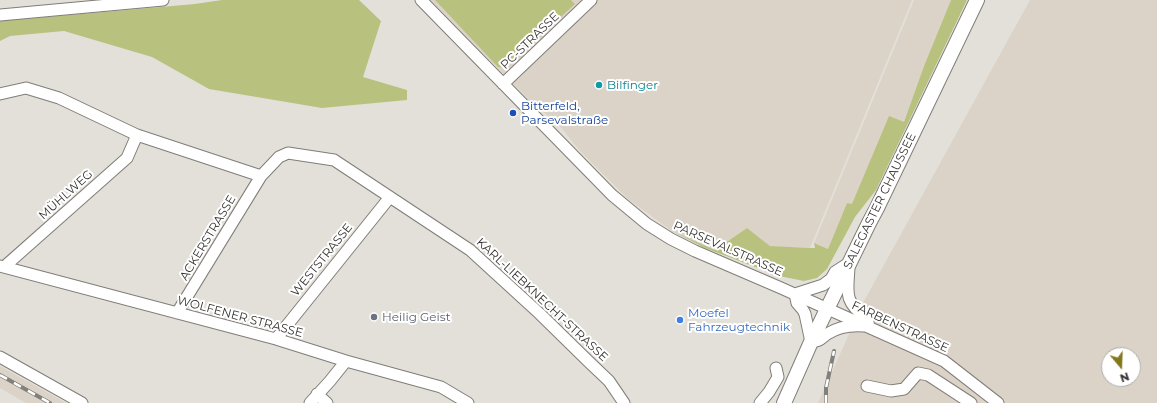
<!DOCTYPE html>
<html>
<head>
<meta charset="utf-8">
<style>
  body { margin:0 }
  #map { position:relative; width:1157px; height:403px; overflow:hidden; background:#e3e0da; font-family:Montserrat,sans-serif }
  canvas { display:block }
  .north { position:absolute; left:1101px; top:347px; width:40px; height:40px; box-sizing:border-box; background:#fff; border:1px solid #aeadad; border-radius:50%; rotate:161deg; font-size:11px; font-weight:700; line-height:16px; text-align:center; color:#343331 }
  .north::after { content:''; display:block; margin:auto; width:14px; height:18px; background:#83781c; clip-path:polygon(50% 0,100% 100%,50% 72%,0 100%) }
</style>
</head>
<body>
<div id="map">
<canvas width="1157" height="403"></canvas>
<div class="north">N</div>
</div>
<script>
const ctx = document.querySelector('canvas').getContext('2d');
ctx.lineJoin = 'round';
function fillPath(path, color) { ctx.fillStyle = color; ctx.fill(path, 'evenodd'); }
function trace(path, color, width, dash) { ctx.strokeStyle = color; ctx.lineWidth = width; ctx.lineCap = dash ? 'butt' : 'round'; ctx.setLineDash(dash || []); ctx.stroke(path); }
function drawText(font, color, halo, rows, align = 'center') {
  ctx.font = font + ' Montserrat,sans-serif'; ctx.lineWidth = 4; ctx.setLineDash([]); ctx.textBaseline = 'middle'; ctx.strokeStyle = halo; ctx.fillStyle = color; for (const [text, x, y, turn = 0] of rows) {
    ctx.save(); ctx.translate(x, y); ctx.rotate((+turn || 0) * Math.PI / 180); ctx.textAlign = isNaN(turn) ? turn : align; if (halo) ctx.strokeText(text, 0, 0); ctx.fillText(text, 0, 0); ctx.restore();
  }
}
fillPath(new Path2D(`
  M 430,0 L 912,0 L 810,248 L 770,246 L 747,228 L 715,250 L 672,231 L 628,199 L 580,151 L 559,125 L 531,102 Z
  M 914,0 L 951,0 L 924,66 L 904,122 L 852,205 L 847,203 L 828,249 L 814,243 Z
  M 1030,0 L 1157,0 L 1157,403 L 818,403 L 864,301 ZM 1109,355 L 1133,355 L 1133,379 L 1109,379 Z
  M 0,366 L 66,403 L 26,403 L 0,388 Z`), '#dbd3c7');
fillPath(new Path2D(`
  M 222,0 L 359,0 L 381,21 L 363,77 L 407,90 L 407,100 L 322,108 L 209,89 L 152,57 L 64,31 L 10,36 L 0,41 L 0,21 L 195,4 Z
  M 435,0 L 571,0 L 575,4 L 505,68 L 498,67 Z
  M 951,0 L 967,0 L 876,190 L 855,217 L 827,269 L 817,278 L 804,281 L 779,276 L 705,248 L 672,231 L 715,250 L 747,228 L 770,246 L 810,248 L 815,248 L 814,243 L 828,249 L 847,203 L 852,204 L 889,116 L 904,122 L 924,66 Z`), '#b8c27e');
const minor = new Path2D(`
  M 421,0 L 612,195 L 647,224 L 671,239 L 695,251 L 781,288 L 944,361 L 998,403
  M 0,15 L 163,0
  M 503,84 L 591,0
  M 0,94 L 26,88 L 59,98 L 137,135 L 261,176 L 279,157 L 288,153 L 334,160 L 470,250 L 540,314 L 588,361 L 609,381 L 624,403
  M 0,266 L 276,339 L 346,361 L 441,387 L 468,403
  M 4,267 L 127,158 L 137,135
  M 795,294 L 823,285 L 831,279 L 835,272 L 849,263 C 849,289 841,301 867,318 L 869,327
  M 795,294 L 797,303 L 803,310 L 805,314 L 811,342 C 822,340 819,340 827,334 C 838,327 851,325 864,326
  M 177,313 L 261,176
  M 276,339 L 390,197
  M 0,357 L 82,403
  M 867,386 L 891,391 L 904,389 L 918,373 L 928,375 L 971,403
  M 317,394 L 327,403
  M 310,403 L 330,381 L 346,361
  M 760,403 L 769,392 L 778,377 L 776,368`);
const major = new Path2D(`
  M 784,403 L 811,342 L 869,223 L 877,208 L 977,0`);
trace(minor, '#817d78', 13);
trace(major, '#817d78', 16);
trace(minor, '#fff', 11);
trace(major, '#fff', 14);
const rail = new Path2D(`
  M 0,375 L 50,403
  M 826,403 L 826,388 L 834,351`);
trace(rail, '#81807c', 4);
trace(rail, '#fff', 2.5, [8]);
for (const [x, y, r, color] of [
  [599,85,4,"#0f9aa8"],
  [513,113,4,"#1a4fb4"],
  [374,317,4,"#6b7280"],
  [680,320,4,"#3f7fe0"]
]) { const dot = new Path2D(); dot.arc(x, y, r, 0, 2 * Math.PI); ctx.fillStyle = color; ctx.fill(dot); trace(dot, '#fff', 1.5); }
drawText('12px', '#343331', '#fff', [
  ["PC-STRASSE",530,41,-44],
  ["MÜHLWEG",66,195,-42],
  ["SALEGASTER CHAUSSEE",880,201,-64],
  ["ACKERSTRASSE",208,238,-59],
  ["PARSEVALSTRASSE",728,249,24],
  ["WESTSTRASSE",322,260,-51],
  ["KARL-LIEBKNECHT-STRASSE",542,300,43],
  ["WOLFENER STRASSE",240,317,15],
  ["FARBENSTRASSE",900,327,25]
]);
drawText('12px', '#0d838f', '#fff', [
  ["Bilfinger",607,85]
], 'left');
drawText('12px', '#164399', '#fff', [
  ["Bitterfeld,",521,106],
  ["Parsevalstraße",521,120]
], 'left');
drawText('12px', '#366cbe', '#fff', [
  ["Moefel",688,313],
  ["Fahrzeugtechnik",688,327]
], 'left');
drawText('12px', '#5b616d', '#fff', [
  ["Heilig Geist",382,317]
], 'left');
</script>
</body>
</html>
